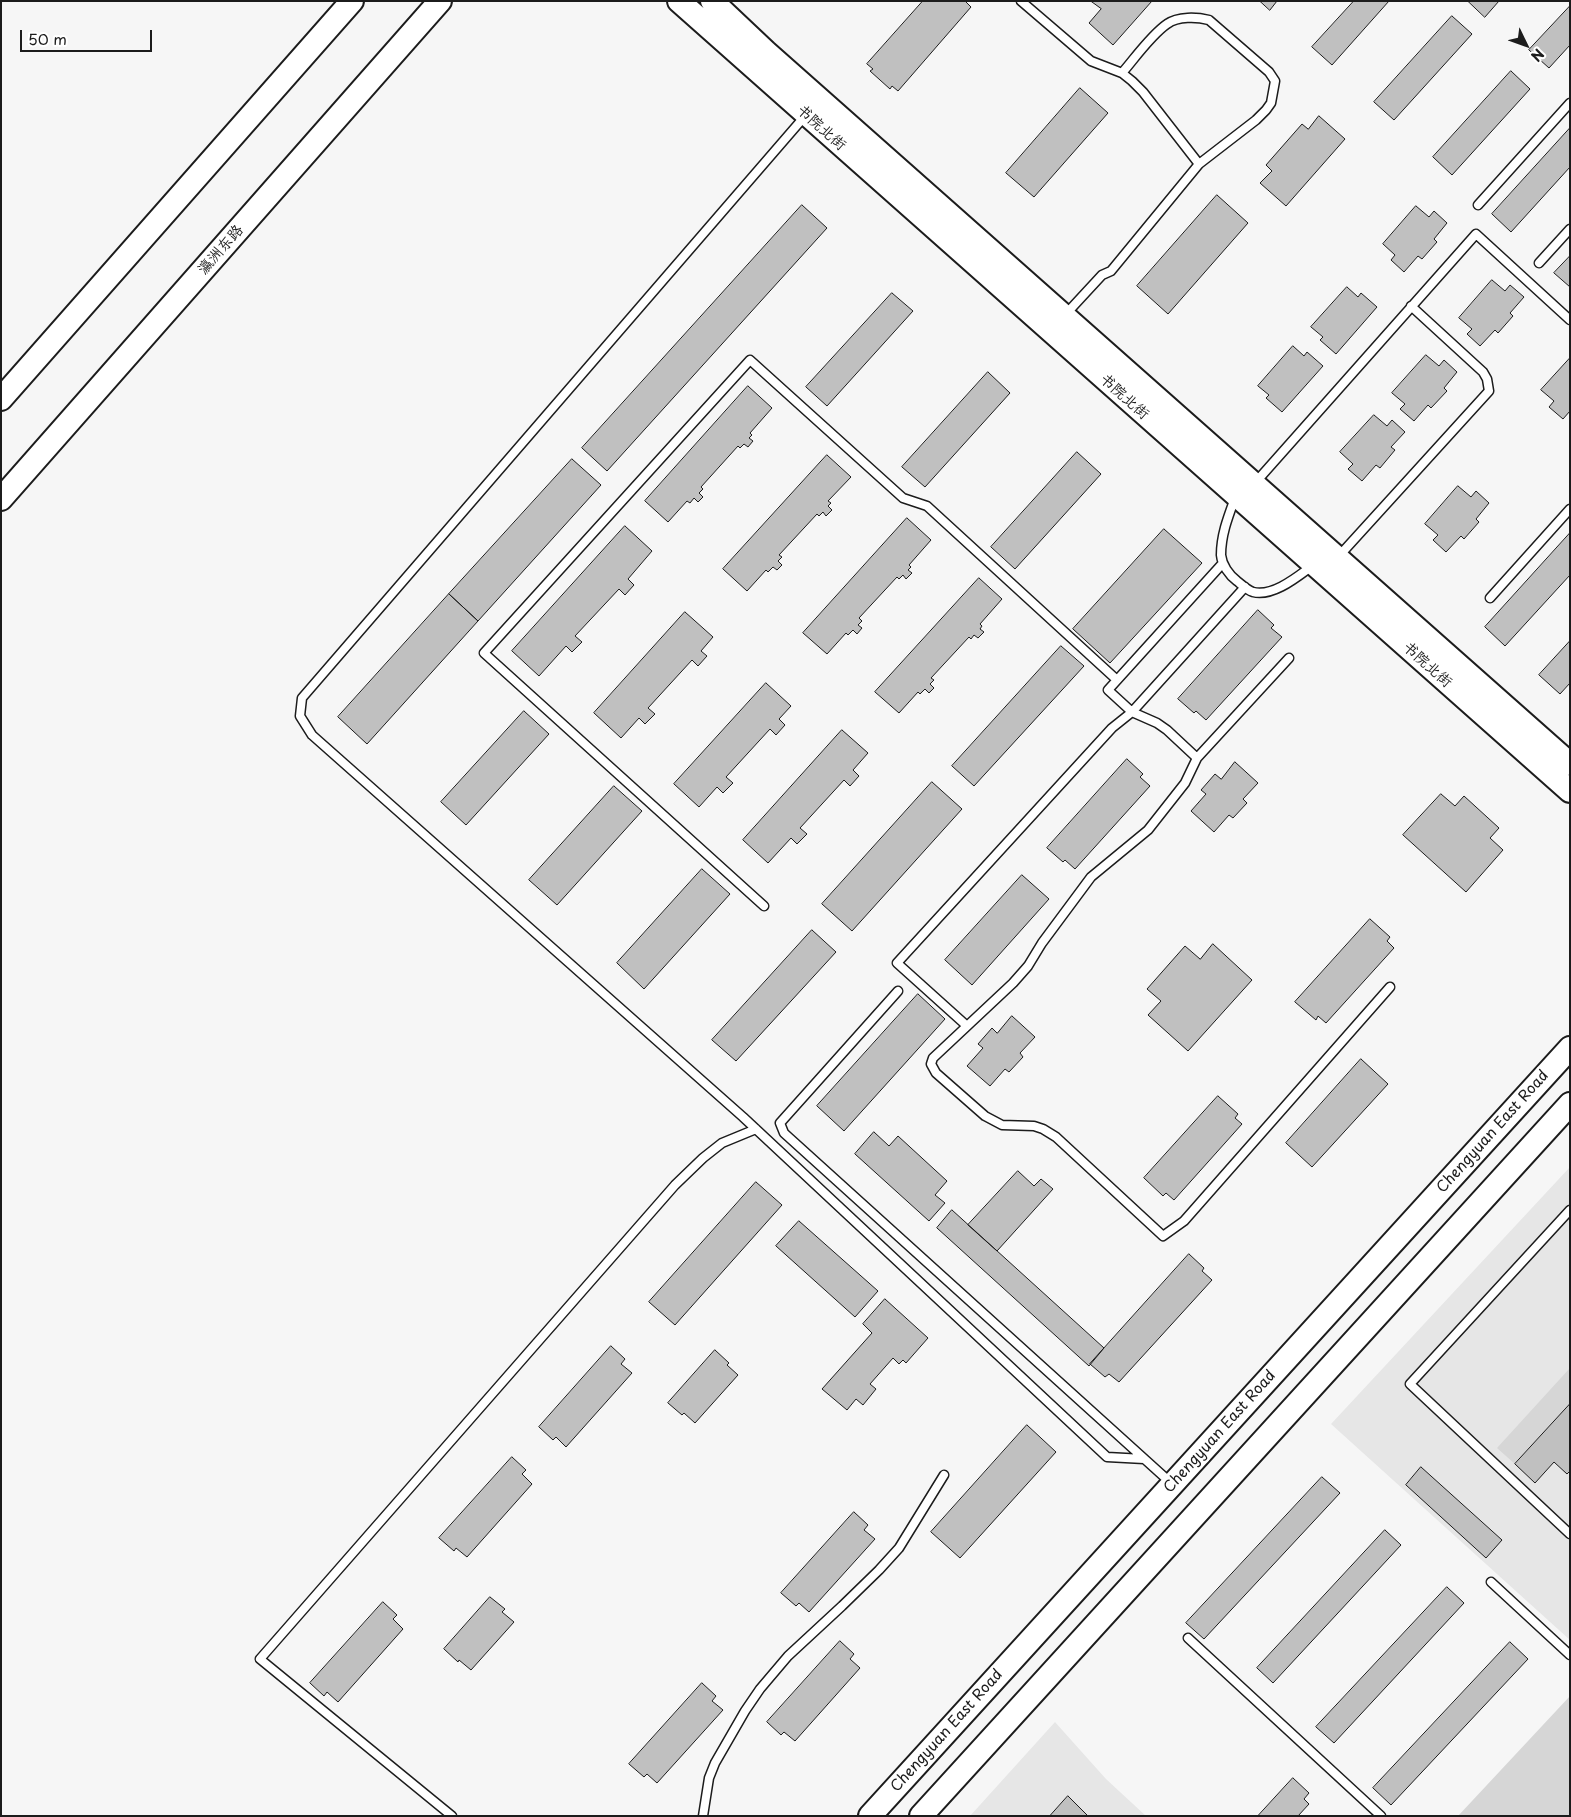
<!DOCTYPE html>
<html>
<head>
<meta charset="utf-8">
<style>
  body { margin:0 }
  #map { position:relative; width:1571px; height:1817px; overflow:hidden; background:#f6f6f6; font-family:"Playpen Sans",sans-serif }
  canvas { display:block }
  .frame { position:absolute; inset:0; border:2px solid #1c1c1c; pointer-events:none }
  .north { position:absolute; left:1501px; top:20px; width:50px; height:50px; -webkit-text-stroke:4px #fff; paint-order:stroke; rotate:132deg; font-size:14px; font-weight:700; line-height:20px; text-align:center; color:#1c1c1c }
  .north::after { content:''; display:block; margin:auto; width:18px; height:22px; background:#1c1c1c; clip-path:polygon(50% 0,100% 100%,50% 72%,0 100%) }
  .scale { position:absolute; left:20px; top:30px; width:132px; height:22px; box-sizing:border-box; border:2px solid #1c1c1c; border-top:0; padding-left:6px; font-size:15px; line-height:18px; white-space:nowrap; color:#1c1c1c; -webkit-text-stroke:4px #fff; paint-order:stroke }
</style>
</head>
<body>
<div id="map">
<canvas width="1571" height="1817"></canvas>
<div class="frame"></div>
<div class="north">N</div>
<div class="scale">50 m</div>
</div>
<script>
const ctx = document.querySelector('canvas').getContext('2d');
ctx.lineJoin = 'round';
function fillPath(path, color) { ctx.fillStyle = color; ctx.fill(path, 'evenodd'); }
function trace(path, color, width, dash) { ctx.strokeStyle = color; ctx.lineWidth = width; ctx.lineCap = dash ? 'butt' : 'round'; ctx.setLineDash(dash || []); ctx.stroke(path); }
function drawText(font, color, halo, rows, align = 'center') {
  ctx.font = font + ' "Playpen Sans","LXGW WenKai TC",sans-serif'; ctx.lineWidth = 4.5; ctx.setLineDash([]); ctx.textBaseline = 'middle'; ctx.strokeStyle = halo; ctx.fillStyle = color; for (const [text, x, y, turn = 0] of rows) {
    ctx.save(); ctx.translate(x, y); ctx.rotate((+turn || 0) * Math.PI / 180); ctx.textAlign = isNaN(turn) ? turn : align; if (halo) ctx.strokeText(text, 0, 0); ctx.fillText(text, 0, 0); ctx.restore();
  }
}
fillPath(new Path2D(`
  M 1570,1167 L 1570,1640 L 1331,1424 Z
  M 1055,1722 L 1106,1779 L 1146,1816 L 970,1816 Z`), '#e6e6e6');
fillPath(new Path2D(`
  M 1570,1368 L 1570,1404 L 1515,1464 L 1497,1448 Z
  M 1570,1696 L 1570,1816 L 1458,1816 Z`), '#d6d6d6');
const building = new Path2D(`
  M 923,1 L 967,1 L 966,2 L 971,7 L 898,91 L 892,86 L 890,89 L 870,71 L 873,69 L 867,64 Z
  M 1091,1 L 1152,1 L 1113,45 L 1089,23 L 1101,9 Z
  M 1260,1 L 1277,1 L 1270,10 Z
  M 1354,1 L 1389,1 L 1332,65 L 1312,47 Z
  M 1468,1 L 1499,1 L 1485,17 Z
  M 1570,6 L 1570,45 L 1549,68 L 1529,50 Z
  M 1452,16 L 1472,34 L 1394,120 L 1374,102 Z
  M 1511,71 L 1530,89 L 1452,175 L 1433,157 Z
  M 1080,88 L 1108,113 L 1034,197 L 1006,173 Z
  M 1319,116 L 1345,139 L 1286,206 L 1260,183 L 1272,171 L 1266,165 L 1302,124 L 1308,129 Z
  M 1570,128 L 1570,167 L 1511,232 L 1492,214 Z
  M 1217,195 L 1248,223 L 1168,314 L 1137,286 Z
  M 802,205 L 827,228 L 607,471 L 582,448 Z
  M 1416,206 L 1429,217 L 1434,211 L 1447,223 L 1434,239 L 1437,242 L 1422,259 L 1418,256 L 1404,272 L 1391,260 L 1395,255 L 1383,244 Z
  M 1570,256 L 1570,287 L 1554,273 Z
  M 1492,280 L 1505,291 L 1510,285 L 1524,297 L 1510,313 L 1513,316 L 1498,333 L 1495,330 L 1480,346 L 1467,334 L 1472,329 L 1459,318 Z
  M 1347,287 L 1358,297 L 1361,293 L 1377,307 L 1336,354 L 1320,340 L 1323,337 L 1311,327 Z
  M 892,293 L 913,311 L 827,406 L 806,387 Z
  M 1293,346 L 1304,356 L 1307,352 L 1323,366 L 1282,412 L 1266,398 L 1269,395 L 1258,386 Z
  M 1426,355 L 1439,366 L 1444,360 L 1457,372 L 1444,388 L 1447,391 L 1431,408 L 1428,405 L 1414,421 L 1400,409 L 1405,404 L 1392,393 Z
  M 1570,358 L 1570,411 L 1563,419 L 1549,407 L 1554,401 L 1541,390 Z
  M 988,372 L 1010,393 L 925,487 L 902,467 Z
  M 748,386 L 772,408 L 750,433 L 752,435 L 749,438 L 753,441 L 748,447 L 744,444 L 740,448 L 738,446 L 701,487 L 703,489 L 699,493 L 703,497 L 698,502 L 694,498 L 690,503 L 687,501 L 668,522 L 645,501 Z
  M 1374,415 L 1387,426 L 1392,420 L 1405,432 L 1391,447 L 1395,450 L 1380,468 L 1376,465 L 1362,481 L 1348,469 L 1353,464 L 1340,452 Z
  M 1077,452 L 1101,474 L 1015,569 L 991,547 Z
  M 827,455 L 851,477 L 828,501 L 831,503 L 828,506 L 832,510 L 826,516 L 823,512 L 819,516 L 817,514 L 779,555 L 782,557 L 778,561 L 782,565 L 777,570 L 773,567 L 768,572 L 766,570 L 747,591 L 723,569 Z
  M 572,459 L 601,485 L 478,621 L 449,594 Z
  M 1458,486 L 1471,497 L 1476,491 L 1489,503 L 1476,519 L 1479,522 L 1464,539 L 1461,536 L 1446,552 L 1433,540 L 1438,535 L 1425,524 Z
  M 907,518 L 931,540 L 909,565 L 911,567 L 908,570 L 912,573 L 906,579 L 903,575 L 899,579 L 897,577 L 859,618 L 862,621 L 858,625 L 862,628 L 857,634 L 853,630 L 848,635 L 846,633 L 827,654 L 803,633 Z
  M 625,526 L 652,551 L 628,579 L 634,585 L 625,595 L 619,589 L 575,636 L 582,642 L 572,652 L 566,646 L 539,676 L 512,651 Z
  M 1164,529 L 1202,563 L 1110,663 L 1073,629 Z
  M 1570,533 L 1570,575 L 1505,646 L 1485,627 Z
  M 979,578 L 1002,599 L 980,624 L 982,626 L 980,629 L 984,632 L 978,638 L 974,635 L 971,639 L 969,637 L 931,678 L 934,680 L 930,684 L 934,688 L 929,693 L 925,689 L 920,694 L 918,692 L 899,713 L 875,692 Z
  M 449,594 L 478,621 L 367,744 L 338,717 Z
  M 1258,610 L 1274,625 L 1271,628 L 1282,637 L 1206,720 L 1196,711 L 1194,713 L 1178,699 Z
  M 685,612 L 713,637 L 701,651 L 707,656 L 698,666 L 692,660 L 648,708 L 655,714 L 645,724 L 639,718 L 621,738 L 594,713 Z
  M 1570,641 L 1570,683 L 1560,694 L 1539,675 Z
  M 1061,646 L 1084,666 L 974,786 L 952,766 Z
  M 766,683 L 791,706 L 779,719 L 785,725 L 776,735 L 770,729 L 726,777 L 733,783 L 723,793 L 717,787 L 699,807 L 674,784 Z
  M 524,711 L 549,734 L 466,825 L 441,802 Z
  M 842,730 L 868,753 L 853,770 L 859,776 L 850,786 L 844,780 L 800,828 L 807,834 L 797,844 L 791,838 L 768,863 L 743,840 Z
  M 1127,759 L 1143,774 L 1140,777 L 1150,786 L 1075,869 L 1065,860 L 1063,862 L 1047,848 Z
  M 1235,762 L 1258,783 L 1243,799 L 1247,803 L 1233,818 L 1229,815 L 1214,832 L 1191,811 L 1206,794 L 1201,790 L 1215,774 L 1221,779 Z
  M 932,782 L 962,809 L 852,931 L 822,904 Z
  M 614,786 L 642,811 L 557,905 L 529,880 Z
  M 1441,794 L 1455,806 L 1464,796 L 1499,828 L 1490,838 L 1503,850 L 1466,892 L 1403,835 Z
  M 702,869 L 730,894 L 644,989 L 617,963 Z
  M 1022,875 L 1049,899 L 972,985 L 945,960 Z
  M 1370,919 L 1390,937 L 1387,941 L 1394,948 L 1326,1023 L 1318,1016 L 1316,1020 L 1295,1002 Z
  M 812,930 L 836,952 L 736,1061 L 712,1040 Z
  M 1213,944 L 1252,980 L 1188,1051 L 1148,1015 L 1161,1001 L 1147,989 L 1185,946 L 1200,959 Z
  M 918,994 L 945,1019 L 844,1131 L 817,1106 Z
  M 1012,1016 L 1035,1037 L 1020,1053 L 1023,1057 L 1009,1072 L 1005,1069 L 990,1086 L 967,1066 L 983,1048 L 978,1044 L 992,1028 L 997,1033 Z
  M 1361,1059 L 1388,1084 L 1312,1167 L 1286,1143 Z
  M 1218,1096 L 1238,1114 L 1235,1118 L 1242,1124 L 1174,1200 L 1166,1193 L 1163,1196 L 1144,1178 Z
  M 874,1132 L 889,1146 L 898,1136 L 947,1181 L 935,1195 L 945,1203 L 929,1221 L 855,1154 Z
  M 1018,1171 L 1034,1186 L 1041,1179 L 1053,1189 L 997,1251 L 968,1225 Z
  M 756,1182 L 782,1205 L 675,1325 L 649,1302 Z
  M 952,1210 L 1104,1348 L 1089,1366 L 937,1228 Z
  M 799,1221 L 878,1291 L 855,1317 L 776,1246 Z
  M 1189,1254 L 1204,1268 L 1202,1271 L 1212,1280 L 1119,1382 L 1109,1374 L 1105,1377 L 1090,1364 Z
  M 885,1299 L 928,1338 L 906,1363 L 903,1360 L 899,1364 L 893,1358 L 870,1384 L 876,1389 L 863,1405 L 856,1399 L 847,1410 L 822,1389 L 872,1333 L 863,1324 Z
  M 611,1346 L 625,1359 L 621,1364 L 632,1373 L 566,1447 L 556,1437 L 553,1440 L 539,1427 Z
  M 715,1350 L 729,1363 L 727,1365 L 738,1375 L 695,1423 L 684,1413 L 682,1415 L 668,1403 Z
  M 1570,1404 L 1570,1471 L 1567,1474 L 1554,1462 L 1535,1483 L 1515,1464 Z
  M 1027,1425 L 1056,1452 L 960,1558 L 931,1532 Z
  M 512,1457 L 526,1470 L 522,1474 L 532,1484 L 467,1557 L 456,1548 L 454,1551 L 439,1538 Z
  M 1421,1467 L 1502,1540 L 1486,1558 L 1406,1485 Z
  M 1322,1477 L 1340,1493 L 1204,1639 L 1186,1623 Z
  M 854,1512 L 868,1525 L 864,1530 L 875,1539 L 809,1612 L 799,1603 L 796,1606 L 781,1593 Z
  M 1385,1530 L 1401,1545 L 1273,1683 L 1257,1668 Z
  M 1447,1587 L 1464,1603 L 1334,1743 L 1316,1727 Z
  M 490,1597 L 505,1609 L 502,1612 L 514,1622 L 471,1670 L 459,1660 L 458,1662 L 444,1649 Z
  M 383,1602 L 397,1615 L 393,1619 L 403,1629 L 338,1702 L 327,1692 L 324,1696 L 310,1683 Z
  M 840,1641 L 854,1654 L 850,1659 L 860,1668 L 795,1741 L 784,1732 L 781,1735 L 767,1722 Z
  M 1510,1642 L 1528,1659 L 1391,1805 L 1373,1788 Z
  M 702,1683 L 716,1696 L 712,1701 L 723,1710 L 657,1783 L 647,1774 L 644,1777 L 629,1764 Z
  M 1293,1778 L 1309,1793 L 1304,1799 L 1309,1804 L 1298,1816 L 1258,1816 Z
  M 1068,1796 L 1088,1816 L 1050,1816 Z`);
fillPath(building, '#c0c0c0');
trace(building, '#1c1c1c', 1);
const lane = new Path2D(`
  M 1021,1 L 1091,61 L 1122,73 L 1132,81 L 1143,92 L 1199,164
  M 805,116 L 302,698 L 300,716 L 312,735 L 743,1117 L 1107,1457 L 1144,1459
  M 1478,205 L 1570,103
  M 1539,263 L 1570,229
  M 1065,315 L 1102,275 L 1111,271 L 1199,164 L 1256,120 L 1266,110 L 1271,103 L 1275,81 L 1269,72 L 1209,20 C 1197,17 1178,16 1167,24 C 1151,35 1135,58 1122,73
  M 1255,483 L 1476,234 L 1570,320
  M 1235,498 C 1228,517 1221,535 1221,555 C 1222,565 1229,575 1237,581 C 1242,585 1247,590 1253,592 C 1273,597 1297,577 1312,566
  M 1339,556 L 1489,391 L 1487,379 L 1483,372 L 1411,306
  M 1223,563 L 1108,690 L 1132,712 L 1245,587
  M 1490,598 L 1570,509
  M 1289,658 L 1197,758 L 1185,783 L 1148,830 L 1091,877 L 1042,943 L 1028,966 L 1013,983 L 933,1058 L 931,1064 L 936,1073 L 985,1116 L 1002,1125 L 1034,1126 L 1043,1129 L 1056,1137 L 1163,1236 L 1184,1221 L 1390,987
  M 764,906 L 484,653 L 750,360 L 903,498 L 927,506 L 1117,680
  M 898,991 L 780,1123 L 784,1133 L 1171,1483
  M 967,1026 L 897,963 L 1112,728 L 1132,712 L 1157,723 L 1167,730 L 1197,758
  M 1570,1210 L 1410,1384 L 1570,1534
  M 1491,1582 L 1570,1655
  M 1188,1638 L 1381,1816
  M 452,1816 L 260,1659 L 675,1185 L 703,1158 L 722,1143 L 756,1129
  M 703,1816 L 709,1778 L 715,1763 L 745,1711 L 760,1689 L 788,1656 L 842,1606 L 879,1570 L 899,1548 L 944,1475`);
const secondary = new Path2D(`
  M 679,1 L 1570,791
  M 712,1 L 766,52 L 1570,764
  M 1,399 L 352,1
  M 1,499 L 440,1
  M 870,1816 L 1570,1048
  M 921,1816 L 1570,1104`);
trace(lane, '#1c1c1c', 11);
trace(secondary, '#1c1c1c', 26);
trace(lane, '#fff', 8);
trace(secondary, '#fff', 22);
drawText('15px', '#1c1c1c', '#fff', [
  ["书院北街",821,128,42],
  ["瀛洲东路",221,250,-49],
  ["书院北街",1124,397,42],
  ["书院北街",1427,665,42],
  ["Chengyuan East Road",1493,1132,-48],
  ["Chengyuan East Road",1220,1432,-48],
  ["Chengyuan East Road",947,1731,-48]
]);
</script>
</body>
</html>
